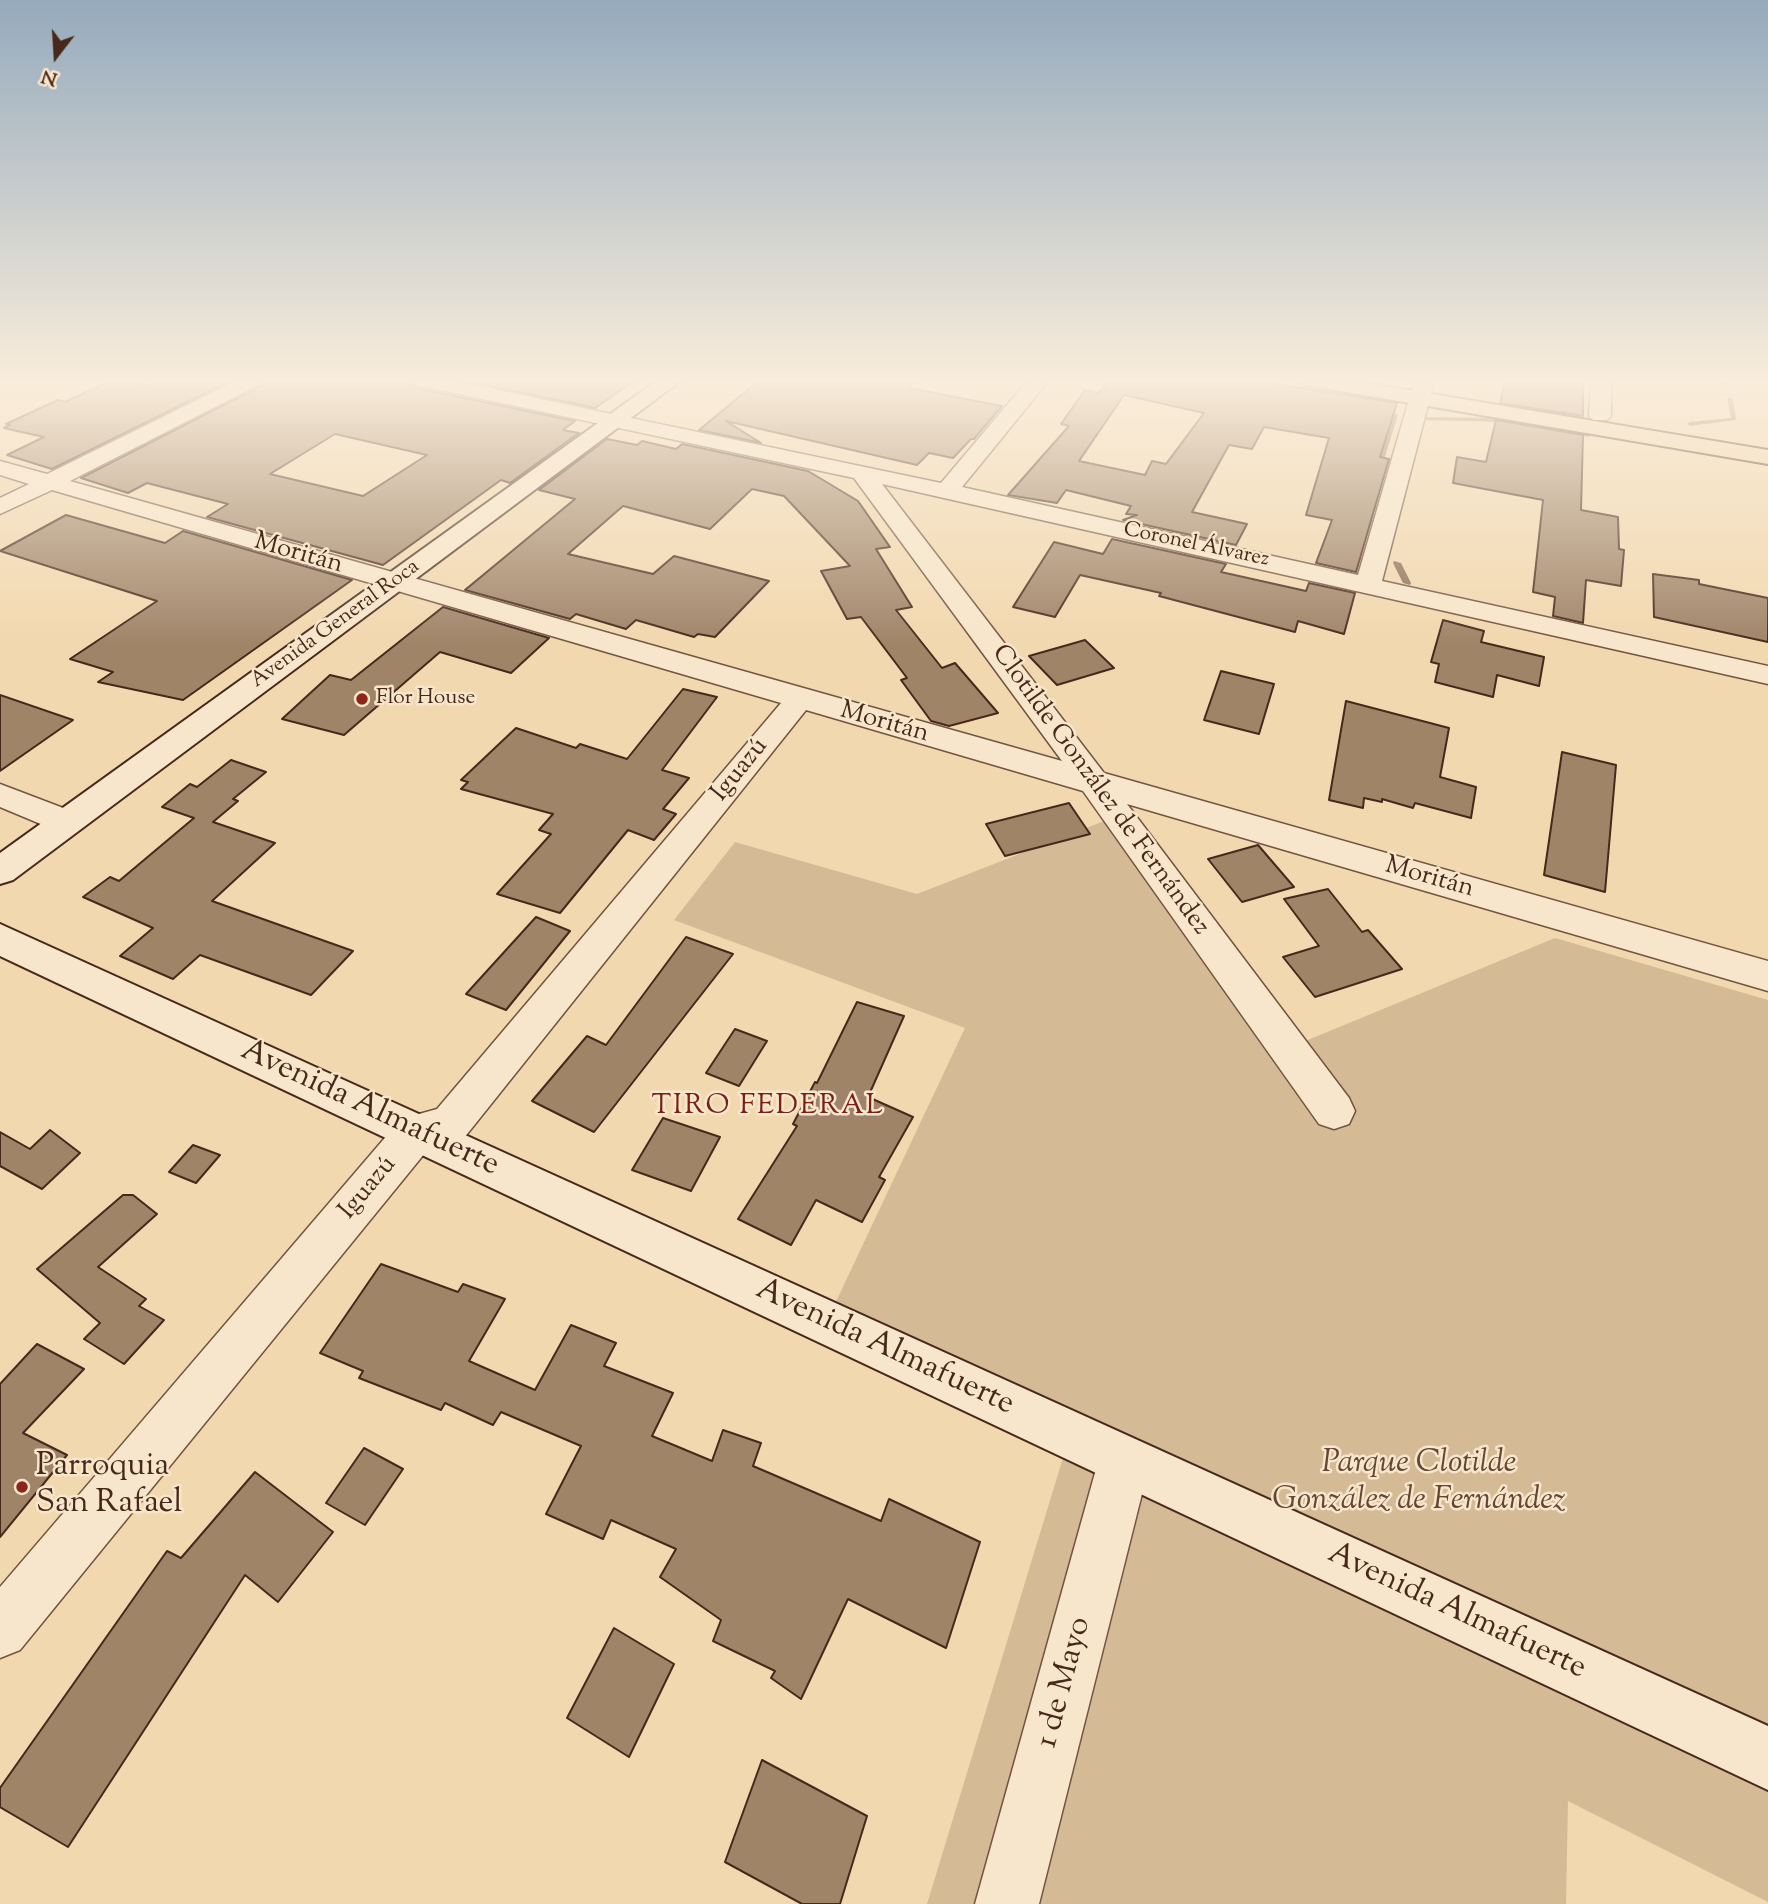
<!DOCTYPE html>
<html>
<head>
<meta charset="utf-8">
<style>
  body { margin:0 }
  #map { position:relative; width:1768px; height:1904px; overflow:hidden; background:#f2d8af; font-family:"Sorts Mill Goudy",serif }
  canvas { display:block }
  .north { position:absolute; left:21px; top:21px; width:70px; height:70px; -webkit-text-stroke:5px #f7e6cb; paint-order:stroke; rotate:197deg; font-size:19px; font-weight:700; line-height:28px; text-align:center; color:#47291c }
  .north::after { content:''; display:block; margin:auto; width:24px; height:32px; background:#47291c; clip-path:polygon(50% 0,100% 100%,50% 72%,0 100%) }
</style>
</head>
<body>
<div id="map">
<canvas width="1768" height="1904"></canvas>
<div class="north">N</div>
</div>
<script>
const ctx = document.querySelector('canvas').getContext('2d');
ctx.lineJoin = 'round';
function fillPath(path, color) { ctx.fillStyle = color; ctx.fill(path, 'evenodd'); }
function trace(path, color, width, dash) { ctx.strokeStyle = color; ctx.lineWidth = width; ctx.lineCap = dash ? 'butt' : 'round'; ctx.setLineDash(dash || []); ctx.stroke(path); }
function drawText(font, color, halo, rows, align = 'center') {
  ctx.font = font + ' "Sorts Mill Goudy",serif'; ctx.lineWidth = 5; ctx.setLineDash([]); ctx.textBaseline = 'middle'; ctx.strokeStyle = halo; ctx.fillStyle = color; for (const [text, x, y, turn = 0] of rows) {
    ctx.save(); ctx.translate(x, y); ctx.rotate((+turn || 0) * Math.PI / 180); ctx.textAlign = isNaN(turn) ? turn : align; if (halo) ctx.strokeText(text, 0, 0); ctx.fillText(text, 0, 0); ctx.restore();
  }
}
fillPath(new Path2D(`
  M 1122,814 L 1303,1042 L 1555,938 L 1768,1000 L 1768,1902 L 1568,1801 L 1566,1904 L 927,1904 L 1073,1425 L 832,1310 L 965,1028 L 674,920 L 735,842 L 917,894 Z`), '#d5ba96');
fillPath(new Path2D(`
  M 1723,379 L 1729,379 L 1729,384 L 1725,384 Z
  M 1730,397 L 1733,399 L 1736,420 L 1690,426 L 1687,424 L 1690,422 L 1731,418 L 1727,399 Z
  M 1395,413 L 1398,415 L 1381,469 L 1376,470 L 1392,415 Z
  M 1424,417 L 1500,418 L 1592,435 L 1589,437 L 1500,422 L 1426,420 L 1423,418 Z
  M 1394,561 L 1401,563 L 1411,583 L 1410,585 L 1403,583 L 1393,563 Z`), '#8b6e56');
const building = new Path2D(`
  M 115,379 L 148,386 L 162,379 L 234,379 L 52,469 L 7,455 L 44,437 L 4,428 L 10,425 L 6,424 L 58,400 L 65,402 Z
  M 268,379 L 404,379 L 408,385 L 416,388 L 575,421 L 563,430 L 579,433 L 510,483 L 501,480 L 383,565 L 207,517 L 228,504 L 147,483 L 128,493 L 81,478 L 263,385 ZM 335,434 L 427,455 L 363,496 L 270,474 Z
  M 457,379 L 637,379 L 595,408 Z
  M 761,379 L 917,379 L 908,388 L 1002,406 L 974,439 L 971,439 L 953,458 L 929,453 L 917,465 L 726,421 L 761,443 L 699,430 Z
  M 1106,379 L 1242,379 L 1397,403 L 1380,457 L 1389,459 L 1356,572 L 1316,563 L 1332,520 L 1306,515 L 1329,438 L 1264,427 L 1252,449 L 1229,445 L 1192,512 L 1247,524 L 1236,545 L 1123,520 L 1137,515 L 1126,514 L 1131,506 L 1066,490 L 1057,503 L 1008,495 L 1069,426 L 1061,424 L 1085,390 L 1099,393 L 1105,386 ZM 1124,395 L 1204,413 L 1166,464 L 1152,461 L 1145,475 L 1079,461 Z
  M 1506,379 L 1583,379 L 1583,416 L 1500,403 Z
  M 1496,420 L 1583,435 L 1581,510 L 1618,517 L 1619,549 L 1624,550 L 1621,586 L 1586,580 L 1583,623 L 1553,616 L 1555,597 L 1533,592 L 1543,500 L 1453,483 L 1457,457 L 1486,462 Z
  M 607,439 L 637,445 L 642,441 L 676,449 L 682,444 L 808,471 L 858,501 L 890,547 L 876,549 L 912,607 L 896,610 L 942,668 L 955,663 L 998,713 L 949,726 L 931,721 L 901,680 L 907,678 L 861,617 L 847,619 L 821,571 L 850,566 L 784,496 L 752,489 L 710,529 L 623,506 L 568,554 L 653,574 L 674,556 L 769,581 L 715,637 L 698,634 L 694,637 L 636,620 L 626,629 L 576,614 L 570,619 L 465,590 L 575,499 L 539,490 Z
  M 66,515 L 165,543 L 183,531 L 352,580 L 183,700 L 98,682 L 113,672 L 70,659 L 157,601 L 0,551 Z
  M 1112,539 L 1226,564 L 1221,572 L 1306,591 L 1309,583 L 1355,593 L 1344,634 L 1298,621 L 1295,632 L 1159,596 L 1161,593 L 1080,575 L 1055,617 L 1013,607 L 1054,542 L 1103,554 Z
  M 1653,574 L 1699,580 L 1699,584 L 1768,598 L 1768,642 L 1654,617 Z
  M 443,607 L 549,638 L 511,673 L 440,652 L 344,735 L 282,719 L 330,675 L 351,680 Z
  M 1443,620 L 1484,631 L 1481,642 L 1544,657 L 1539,686 L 1497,675 L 1493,697 L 1435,682 L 1439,664 L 1431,662 Z
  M 1085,640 L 1114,668 L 1057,685 L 1029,656 Z
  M 1221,671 L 1274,684 L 1259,734 L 1204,720 Z
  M 683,689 L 717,697 L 662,770 L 689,778 L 663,809 L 676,814 L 654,840 L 628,830 L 560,913 L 497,894 L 551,834 L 539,830 L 553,814 L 461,789 L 468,782 L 461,780 L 516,728 L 576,748 L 580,744 L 627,759 Z
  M 0,695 L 73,720 L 0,771 Z
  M 1346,701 L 1449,728 L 1440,777 L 1476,787 L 1471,818 L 1415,803 L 1413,808 L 1382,799 L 1382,802 L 1364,798 L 1363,808 L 1329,800 Z
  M 1562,752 L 1616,765 L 1605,892 L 1544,875 Z
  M 231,760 L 266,772 L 233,799 L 238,801 L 213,822 L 275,843 L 212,901 L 353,951 L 311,995 L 200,955 L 173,979 L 120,956 L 153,928 L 83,897 L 110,877 L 119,881 L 194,818 L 162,807 L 190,784 L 197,787 Z
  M 1069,803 L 1090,834 L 1005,856 L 986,824 Z
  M 1258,845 L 1294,887 L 1242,902 L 1208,859 Z
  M 1328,889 L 1362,932 L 1368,930 L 1402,969 L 1315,997 L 1283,957 L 1319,946 L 1284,899 Z
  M 536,917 L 570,931 L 506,1010 L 466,994 Z
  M 686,937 L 733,954 L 594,1132 L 532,1101 L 587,1036 L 606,1045 Z
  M 857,1002 L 904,1016 L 868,1097 L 913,1117 L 879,1177 L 885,1180 L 862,1222 L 816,1200 L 791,1245 L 738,1219 L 797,1126 L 793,1124 L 815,1082 L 817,1083 Z
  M 735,1029 L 767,1041 L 739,1086 L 706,1073 Z
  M 663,1118 L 720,1137 L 691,1191 L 632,1170 Z
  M 50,1130 L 80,1153 L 42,1189 L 0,1166 L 0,1132 L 30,1149 Z
  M 193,1145 L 220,1155 L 196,1183 L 169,1172 Z
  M 123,1195 L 133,1195 L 157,1214 L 98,1267 L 146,1299 L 139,1306 L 164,1320 L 124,1364 L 84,1339 L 100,1323 L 37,1269 Z
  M 381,1264 L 458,1292 L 463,1284 L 505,1299 L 469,1361 L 535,1390 L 571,1325 L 616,1343 L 604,1366 L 673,1393 L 652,1436 L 712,1461 L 723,1430 L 761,1443 L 753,1466 L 881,1521 L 889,1499 L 980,1542 L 946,1648 L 848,1599 L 801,1699 L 771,1678 L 775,1671 L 713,1641 L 721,1620 L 660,1577 L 676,1549 L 611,1520 L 603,1539 L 546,1514 L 581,1446 L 501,1412 L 493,1425 L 445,1403 L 441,1410 L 359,1378 L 363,1371 L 320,1353 Z
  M 37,1344 L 84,1369 L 23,1433 L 67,1455 L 0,1537 L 0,1384 Z
  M 364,1448 L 403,1469 L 365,1525 L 326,1503 Z
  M 255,1472 L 333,1532 L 278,1602 L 245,1575 L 68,1847 L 0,1807 L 0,1788 L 167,1551 L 181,1558 Z
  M 614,1628 L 674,1664 L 629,1757 L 567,1718 Z
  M 762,1760 L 867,1816 L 840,1904 L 802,1904 L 725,1862 Z`);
fillPath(building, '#a08468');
trace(building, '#47291c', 2);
const minor = new Path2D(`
  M 240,379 L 265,379 L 262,383 L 70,481 L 1062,761 L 854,478 L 417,385 L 410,383 L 407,379 L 445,379 L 941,483 L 1029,379 L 1050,379 L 962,487 L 1358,575 L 1413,386 L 1416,382 L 1430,382 L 1433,386 L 1382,581 L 1768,666 L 1768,684 L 882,484 L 1104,773 L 1768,961 L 1768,991 L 1127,804 L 1349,1098 L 1355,1111 L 1349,1124 L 1334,1129 L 1319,1124 L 1083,791 L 806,710 L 464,1138 L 429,1148 L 20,1650 L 0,1658 L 0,1587 L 401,1119 L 437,1109 L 781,703 L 52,490 L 0,514 L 0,498 L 29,484 L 0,475 L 0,461 L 47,474 Z
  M 1591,379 L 1611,379 L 1611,416 L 1607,420 L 1593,420 L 1589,416 Z
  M 0,784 L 79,814 L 83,822 L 79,830 L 67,833 L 55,830 L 0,807 Z
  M 1124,1436 L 1142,1444 L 1150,1462 L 1039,1904 L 975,1904 L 1098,1462 L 1106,1444 Z`);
const secondary = new Path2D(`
  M 659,379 L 683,379 L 13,880 L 0,884 L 0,853 Z
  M 0,924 L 1768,1726 L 1768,1790 L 0,956 Z`);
const primary = new Path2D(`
  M 1294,379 L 1342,379 L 1768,450 L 1768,464 L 1305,385 L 1298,383 Z`);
trace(minor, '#725541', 3);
trace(secondary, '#47291c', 4);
trace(primary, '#47291c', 4);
fillPath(minor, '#f7e6cb');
fillPath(secondary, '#f7e6cb');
fillPath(primary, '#f2d8af');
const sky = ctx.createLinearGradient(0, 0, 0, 645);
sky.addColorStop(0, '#95aabd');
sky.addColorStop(0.59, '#f9eddb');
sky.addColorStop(1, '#f9eddb00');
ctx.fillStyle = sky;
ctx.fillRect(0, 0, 1768, 645);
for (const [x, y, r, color] of [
  [362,699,7,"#8f2418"],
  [22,1487,7,"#8f2418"]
]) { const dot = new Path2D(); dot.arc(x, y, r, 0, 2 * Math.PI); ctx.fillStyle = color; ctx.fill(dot); trace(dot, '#f7e6cb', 2.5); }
drawText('21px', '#47291c', '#f7e6cb', [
  ["Coronel Álvarez",1196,546,12],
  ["Avenida General Roca",336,625,-36]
]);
drawText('21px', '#47291c', '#f7e6cb', [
  ["Flor House",376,699]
], 'left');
drawText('26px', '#47291c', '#f7e6cb', [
  ["Moritán",298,555,16],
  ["Moritán",884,724,16],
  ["Iguazú",741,771,-51],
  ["Clotilde González de Fernández",1099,791,54],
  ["Moritán",1429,879,16],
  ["Iguazú",369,1189,-50]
]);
ctx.letterSpacing = '2px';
drawText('28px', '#7a1f14', '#f7e6cb', [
  ["TIRO FEDERAL",768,1108]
]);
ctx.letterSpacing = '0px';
drawText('32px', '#47291c', '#f7e6cb', [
  ["Avenida Almafuerte",369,1110,25],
  ["Avenida Almafuerte",884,1349,25],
  ["Avenida Almafuerte",1456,1613,25],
  ["1 de Mayo",1066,1683,-75]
]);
drawText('italic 32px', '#634634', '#f7e6cb', [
  ["Parque Clotilde",1419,1466],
  ["González de Fernández",1419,1503]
]);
drawText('32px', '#47291c', '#f7e6cb', [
  ["Parroquia",36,1469],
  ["San Rafael",36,1506]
], 'left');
</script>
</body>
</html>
